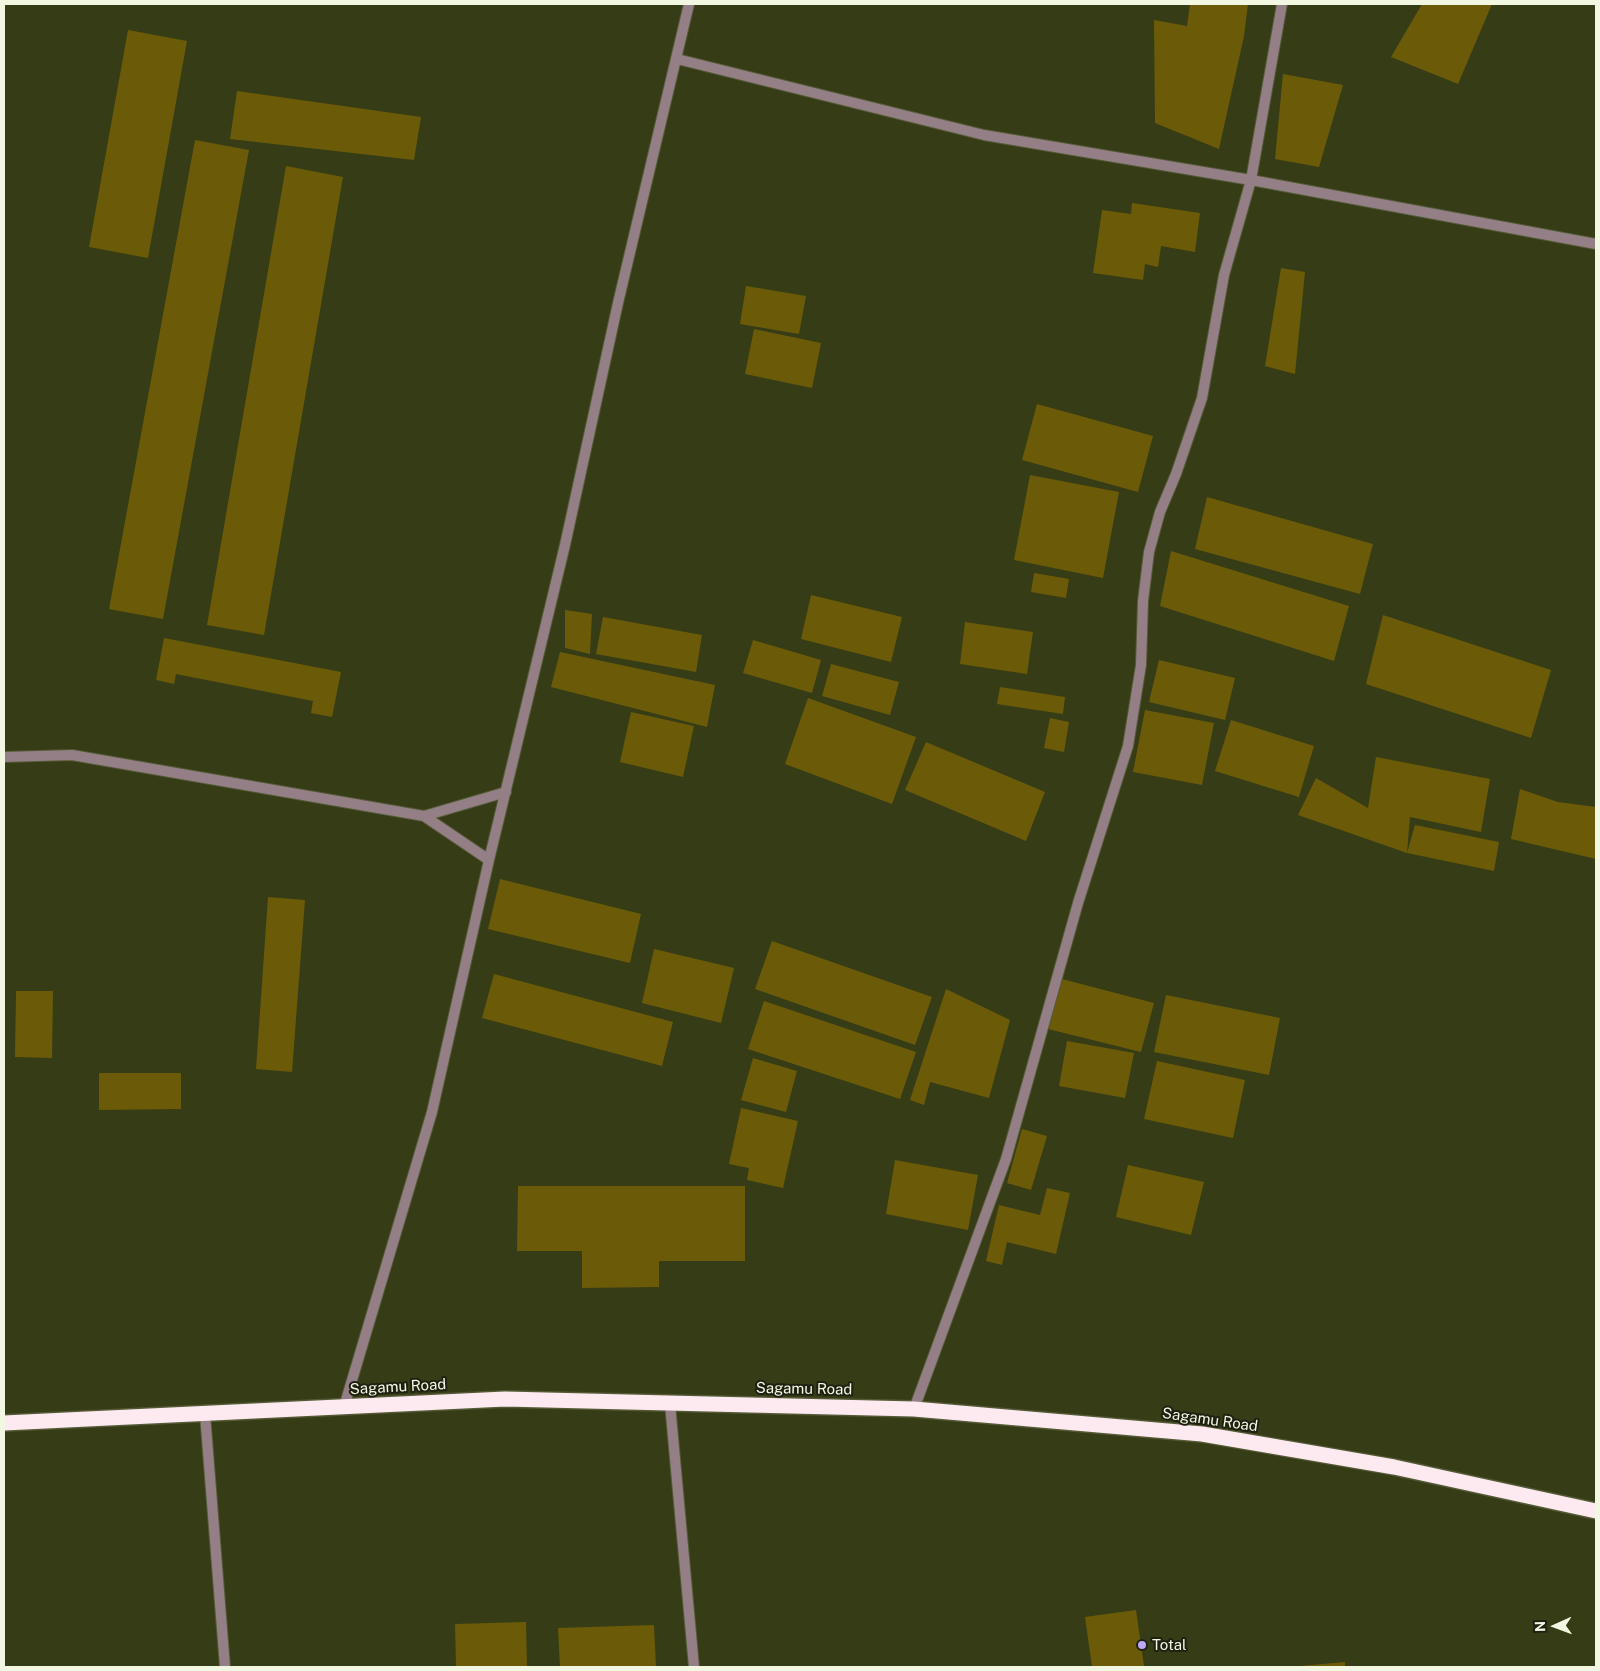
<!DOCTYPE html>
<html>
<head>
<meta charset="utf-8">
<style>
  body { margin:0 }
  #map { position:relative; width:1600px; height:1671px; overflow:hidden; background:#363c16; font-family:"Public Sans",sans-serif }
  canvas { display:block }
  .frame { position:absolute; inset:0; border:5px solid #f2f7e1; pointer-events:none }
  .north { position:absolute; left:1530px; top:1601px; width:50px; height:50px; -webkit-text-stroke:4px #1e2111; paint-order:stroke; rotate:268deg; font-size:14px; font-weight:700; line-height:20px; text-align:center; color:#f2f7e1 }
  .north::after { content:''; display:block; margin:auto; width:18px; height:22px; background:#f2f7e1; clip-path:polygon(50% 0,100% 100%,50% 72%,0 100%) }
</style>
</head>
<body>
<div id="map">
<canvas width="1600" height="1671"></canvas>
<div class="frame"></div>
<div class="north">N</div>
</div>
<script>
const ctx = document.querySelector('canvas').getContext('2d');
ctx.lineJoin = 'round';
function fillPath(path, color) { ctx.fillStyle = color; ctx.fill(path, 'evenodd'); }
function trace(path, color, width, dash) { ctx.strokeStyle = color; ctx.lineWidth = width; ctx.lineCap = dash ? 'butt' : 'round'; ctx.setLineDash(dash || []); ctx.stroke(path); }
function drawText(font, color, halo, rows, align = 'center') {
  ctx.font = font + ' "Public Sans",sans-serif'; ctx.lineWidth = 4; ctx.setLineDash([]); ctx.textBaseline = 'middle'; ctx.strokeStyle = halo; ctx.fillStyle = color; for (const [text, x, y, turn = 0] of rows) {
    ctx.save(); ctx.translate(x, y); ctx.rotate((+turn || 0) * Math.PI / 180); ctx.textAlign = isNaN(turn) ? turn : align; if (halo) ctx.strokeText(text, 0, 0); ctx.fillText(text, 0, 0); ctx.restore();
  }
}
fillPath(new Path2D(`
  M 1190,4 L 1248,4 L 1244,36 L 1219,149 L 1155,123 L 1154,20 L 1187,26 Z
  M 1422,4 L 1492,4 L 1458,84 L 1391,57 Z
  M 128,30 L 187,41 L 148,258 L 89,247 Z
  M 1283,74 L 1343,85 L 1319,167 L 1275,159 Z
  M 237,91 L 421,117 L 414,160 L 230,139 Z
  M 195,140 L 249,150 L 163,619 L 109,609 Z
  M 286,166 L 343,177 L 264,635 L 207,625 Z
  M 1132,203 L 1200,213 L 1195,252 L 1161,246 L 1158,267 L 1145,264 L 1143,280 L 1093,273 L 1102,210 L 1131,214 Z
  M 1281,268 L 1305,272 L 1295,374 L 1265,366 Z
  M 746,286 L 806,296 L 799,334 L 740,324 Z
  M 754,329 L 821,343 L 812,388 L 745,374 Z
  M 1037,404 L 1153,436 L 1138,492 L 1022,460 Z
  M 1030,475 L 1119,492 L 1103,578 L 1014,560 Z
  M 1207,497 L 1373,544 L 1360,594 L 1195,549 Z
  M 1171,551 L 1349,606 L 1334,661 L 1160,606 Z
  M 1034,573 L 1069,579 L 1066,598 L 1031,592 Z
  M 811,595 L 902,617 L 891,662 L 801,639 Z
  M 565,610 L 592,614 L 590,654 L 565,648 Z
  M 1383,615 L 1551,670 L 1531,738 L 1366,684 Z
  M 603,617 L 702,635 L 696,672 L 596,654 Z
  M 965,622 L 1033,632 L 1027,674 L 960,664 Z
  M 164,638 L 341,672 L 332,717 L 311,713 L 313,701 L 176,674 L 174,684 L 156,680 Z
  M 753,640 L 821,660 L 812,693 L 743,673 Z
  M 560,652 L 715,685 L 707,727 L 551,687 Z
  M 1159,660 L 1235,678 L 1225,720 L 1149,702 Z
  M 831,664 L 899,682 L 890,715 L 822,696 Z
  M 1000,687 L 1065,697 L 1063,714 L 997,704 Z
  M 808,698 L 916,737 L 892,804 L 785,764 Z
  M 1145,710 L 1214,723 L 1202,785 L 1133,772 Z
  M 631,712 L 694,726 L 683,777 L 620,762 Z
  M 1050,718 L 1069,722 L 1064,752 L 1044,748 Z
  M 1231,720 L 1314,746 L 1299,797 L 1215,771 Z
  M 926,742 L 1045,792 L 1026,841 L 905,790 Z
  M 1376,757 L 1490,779 L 1481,832 L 1410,817 L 1407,853 L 1415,825 L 1499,842 L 1494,871 L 1407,853 L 1298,815 L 1316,778 L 1368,808 Z
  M 1520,789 L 1558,802 L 1596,807 L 1596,859 L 1511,839 Z
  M 500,879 L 641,914 L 630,963 L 488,929 Z
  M 268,897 L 305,900 L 292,1072 L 256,1069 Z
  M 772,941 L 932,997 L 915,1045 L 755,989 Z
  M 654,949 L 734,968 L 721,1023 L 642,1003 Z
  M 494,974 L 673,1022 L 662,1066 L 482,1018 Z
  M 1062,979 L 1154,1003 L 1141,1052 L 1048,1029 Z
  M 946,989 L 1010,1020 L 989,1098 L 930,1082 L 924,1105 L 910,1100 Z
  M 16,991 L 53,991 L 52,1058 L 15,1057 Z
  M 1166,995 L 1280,1018 L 1269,1075 L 1154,1052 Z
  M 764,1001 L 916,1052 L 900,1099 L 748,1049 Z
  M 1067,1041 L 1134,1053 L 1125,1098 L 1059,1086 Z
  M 753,1058 L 797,1071 L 786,1112 L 741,1100 Z
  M 1157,1061 L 1245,1080 L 1233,1138 L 1144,1119 Z
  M 99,1073 L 181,1073 L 181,1109 L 99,1110 Z
  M 741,1108 L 798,1121 L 783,1188 L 747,1180 L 749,1168 L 729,1164 Z
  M 1022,1129 L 1047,1136 L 1031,1190 L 1007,1183 Z
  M 895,1160 L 978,1175 L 968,1230 L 886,1214 Z
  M 1128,1165 L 1204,1182 L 1191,1235 L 1116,1217 Z
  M 518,1186 L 745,1186 L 745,1261 L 659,1261 L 659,1287 L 582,1288 L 582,1251 L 517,1251 Z
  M 1047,1188 L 1070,1193 L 1056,1254 L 1007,1242 L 1002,1265 L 986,1261 L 999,1205 L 1040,1215 Z
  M 1136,1610 L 1144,1666 L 1092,1667 L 1085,1617 Z
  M 526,1622 L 527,1667 L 456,1667 L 455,1624 Z
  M 654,1625 L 656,1667 L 560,1667 L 558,1628 Z
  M 1345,1662 L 1345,1667 L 1301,1667 L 1300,1666 Z`), '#6b5b08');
const street = new Path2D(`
  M 677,59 L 984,135 L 1251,180 L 1596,244
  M 4,757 L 72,755 L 424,816 L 489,860
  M 424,816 L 506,792
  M 670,1404 L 694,1667
  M 344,1407 L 432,1112 L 489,860 L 565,545 L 618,303 L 689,4
  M 914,1409 L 1006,1159 L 1078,903 L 1128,746 L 1141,665 L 1143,601 L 1149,552 L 1160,512 L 1176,474 L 1202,398 L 1224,275 L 1251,180 L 1282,4
  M 205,1414 L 225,1667`);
const highway = new Path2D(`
  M 4,1423 L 505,1399 L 914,1409 L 1202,1434 L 1394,1467 L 1596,1511`);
trace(street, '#545a36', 12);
trace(highway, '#545a36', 18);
trace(street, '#937f85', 10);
trace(highway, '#fde9f0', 15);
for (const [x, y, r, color] of [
  [1142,1645,5,"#bea9f4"]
]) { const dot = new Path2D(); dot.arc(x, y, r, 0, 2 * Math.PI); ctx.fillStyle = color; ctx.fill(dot); trace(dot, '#1e2111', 2); }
drawText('15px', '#f2f7e1', '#1e2111', [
  ["Sagamu Road",398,1387,-3],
  ["Sagamu Road",804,1389,1],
  ["Sagamu Road",1210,1420,8]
]);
drawText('15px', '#f2f7e1', '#1e2111', [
  ["Total",1152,1645]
], 'left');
</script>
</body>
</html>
